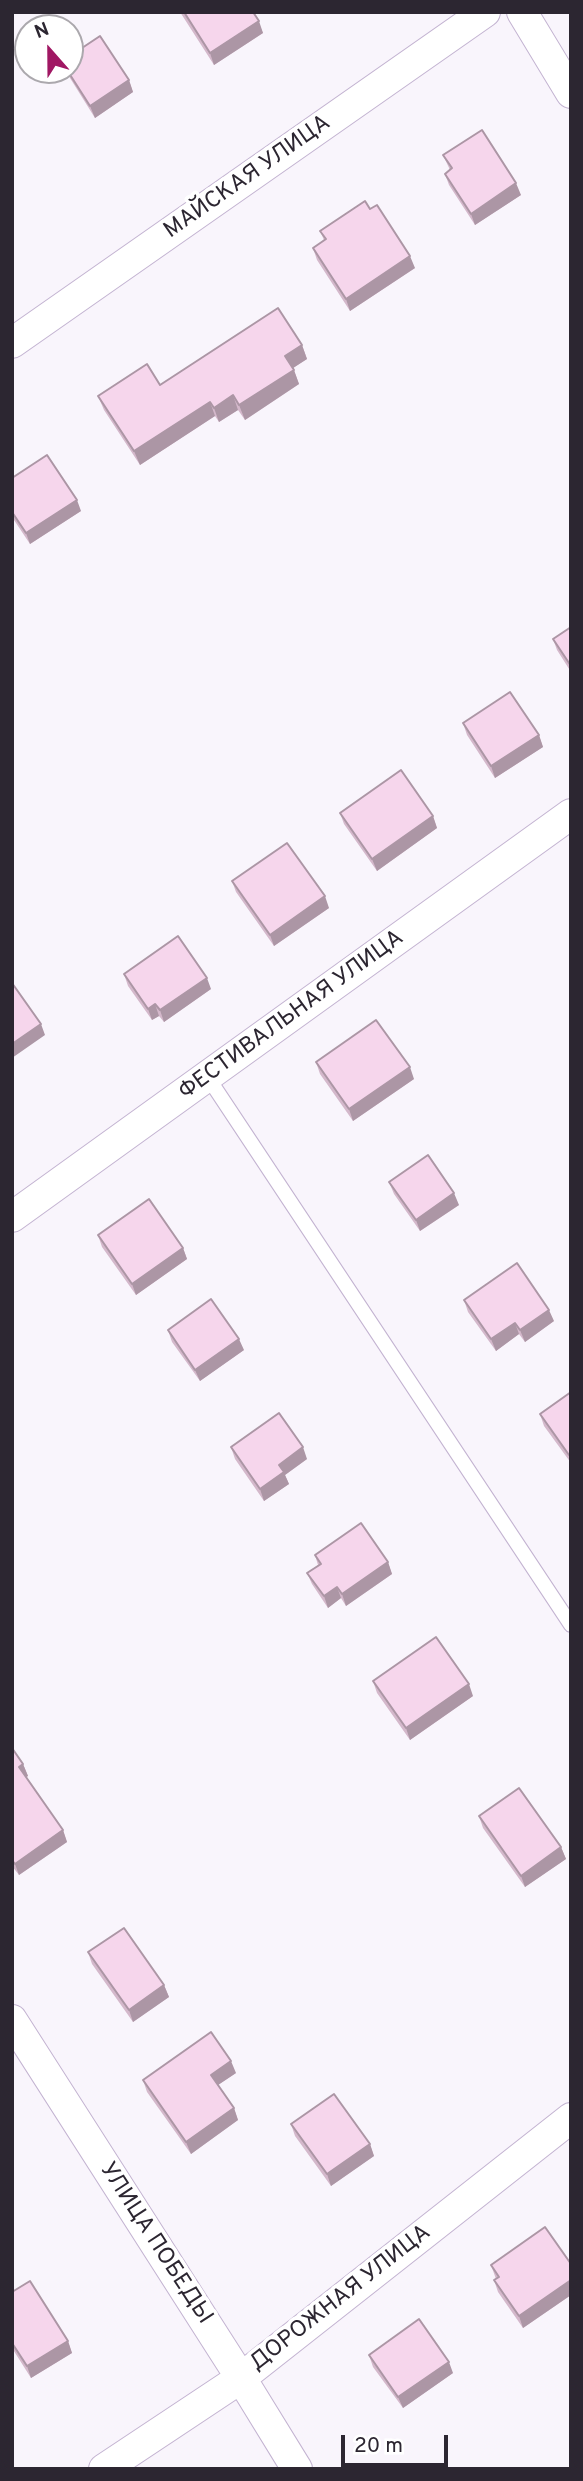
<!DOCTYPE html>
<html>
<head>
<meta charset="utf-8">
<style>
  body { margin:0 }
  #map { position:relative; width:583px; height:2481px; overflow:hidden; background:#f9f5fc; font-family:Overpass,sans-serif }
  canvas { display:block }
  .frame { position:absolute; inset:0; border:14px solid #2c2631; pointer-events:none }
  .north { position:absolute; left:14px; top:14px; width:70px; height:70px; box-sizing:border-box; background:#fff; border:2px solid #aba8ad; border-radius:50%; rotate:339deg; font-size:19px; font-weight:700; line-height:28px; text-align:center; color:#2c2631 }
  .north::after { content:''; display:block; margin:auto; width:24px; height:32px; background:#a01763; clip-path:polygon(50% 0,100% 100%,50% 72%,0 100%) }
  .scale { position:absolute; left:341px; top:2435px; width:107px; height:32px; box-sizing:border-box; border:4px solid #2c2631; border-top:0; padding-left:9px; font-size:21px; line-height:24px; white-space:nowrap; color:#2c2631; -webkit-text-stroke:5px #fff; paint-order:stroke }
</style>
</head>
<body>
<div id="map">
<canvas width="583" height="2481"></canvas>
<div class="frame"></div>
<div class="north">N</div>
<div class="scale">20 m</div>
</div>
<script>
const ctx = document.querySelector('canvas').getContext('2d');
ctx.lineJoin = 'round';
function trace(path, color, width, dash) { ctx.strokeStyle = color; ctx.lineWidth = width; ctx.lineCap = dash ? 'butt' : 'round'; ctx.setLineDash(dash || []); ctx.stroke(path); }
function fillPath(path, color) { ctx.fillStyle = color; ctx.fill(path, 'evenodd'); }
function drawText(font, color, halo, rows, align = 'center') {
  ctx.font = font + ' Overpass,sans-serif'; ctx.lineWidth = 7; ctx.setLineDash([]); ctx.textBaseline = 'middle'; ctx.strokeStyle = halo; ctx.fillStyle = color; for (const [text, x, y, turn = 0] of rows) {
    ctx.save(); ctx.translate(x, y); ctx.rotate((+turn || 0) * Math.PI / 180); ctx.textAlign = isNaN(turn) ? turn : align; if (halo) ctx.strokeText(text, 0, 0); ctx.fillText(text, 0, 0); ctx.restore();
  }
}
const lane = new Path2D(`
  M 207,1076 L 571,1625`);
const street = new Path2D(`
  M 522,12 L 571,93
  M 12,343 L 485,12
  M 12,1217 L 571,814
  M 12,2020 L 241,2378 L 297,2469
  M 104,2469 L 241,2378 L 571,2118`);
trace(lane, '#c3b3d1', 16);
trace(street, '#c3b3d1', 32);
trace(lane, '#fff', 14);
trace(street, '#fff', 30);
fillPath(new Path2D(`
  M 180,12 L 253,12 L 263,33 L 214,65 Z
  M 65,70 L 129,80 L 133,92 L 95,118 Z
  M 443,155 L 521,195 L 475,225 L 449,185 L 445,174 L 450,170 Z
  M 320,231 L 415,268 L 350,311 L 317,260 L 313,248 L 324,240 Z
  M 302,345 L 307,359 L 293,368 L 299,384 L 245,420 L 238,410 L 219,422 L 215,416 L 140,465 L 104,410 L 98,396 L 160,385 Z
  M 12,478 L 81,511 L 30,544 L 12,517 Z
  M 571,627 L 571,672 L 557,650 L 553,639 Z
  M 463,723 L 539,735 L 543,747 L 495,778 L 467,735 Z
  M 340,813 L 433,816 L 437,828 L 377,871 L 344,824 Z
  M 232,881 L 329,908 L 274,946 L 236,892 Z
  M 124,974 L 211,989 L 164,1022 L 159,1016 L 152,1020 L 128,986 Z
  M 316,1062 L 414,1079 L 353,1121 L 320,1074 Z
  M 389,1182 L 459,1205 L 420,1231 L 394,1194 Z
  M 98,1235 L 183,1248 L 187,1259 L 136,1295 L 102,1247 Z
  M 464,1300 L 554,1321 L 525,1342 L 519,1334 L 496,1351 L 468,1312 Z
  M 168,1330 L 244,1350 L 200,1381 L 172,1342 Z
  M 571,1392 L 571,1463 L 544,1426 L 540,1414 Z
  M 231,1447 L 307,1459 L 285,1475 L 289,1484 L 264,1501 L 235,1459 Z
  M 315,1555 L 388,1562 L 392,1574 L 346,1606 L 341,1598 L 328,1608 L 312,1584 L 307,1573 L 318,1565 Z
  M 373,1681 L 473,1696 L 410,1740 L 377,1693 Z
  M 12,1748 L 23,1764 L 28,1776 L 26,1777 L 63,1830 L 67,1842 L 19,1875 L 12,1866 Z
  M 479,1816 L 561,1847 L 566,1859 L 525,1887 L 483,1828 Z
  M 88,1952 L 164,1985 L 169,1997 L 133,2022 L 92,1964 Z
  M 236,2073 L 218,2085 L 234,2108 L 238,2120 L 191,2154 L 147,2092 L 143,2080 Z
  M 291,2124 L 370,2144 L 374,2156 L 331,2186 L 295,2136 Z
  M 571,2264 L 571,2295 L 523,2328 L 498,2292 L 494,2280 L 496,2279 L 491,2265 Z
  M 12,2292 L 68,2341 L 72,2353 L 31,2378 L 12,2348 Z
  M 369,2355 L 453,2373 L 403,2408 L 373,2367 Z`), '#d4b8cb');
fillPath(new Path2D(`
  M 259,21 L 263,33 L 214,65 L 210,53 Z
  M 129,80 L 133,92 L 95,118 L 90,106 Z
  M 516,183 L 521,195 L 475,225 L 471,214 Z
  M 410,256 L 415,268 L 350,311 L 346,299 Z
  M 302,345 L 307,359 L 290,370 L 285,356 Z
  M 294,370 L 299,384 L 245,420 L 239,405 Z
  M 233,395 L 238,410 L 219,422 L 214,408 Z
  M 210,402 L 215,416 L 140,465 L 134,451 Z
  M 77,500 L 81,511 L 30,544 L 26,533 Z
  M 539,735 L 543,747 L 495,778 L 491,766 Z
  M 433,816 L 437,828 L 377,871 L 372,859 Z
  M 325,896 L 329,908 L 274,946 L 270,935 Z
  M 207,978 L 211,989 L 164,1022 L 160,1010 Z
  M 155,1004 L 159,1016 L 152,1020 L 148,1009 Z
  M 41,1024 L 45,1035 L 12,1058 L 12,1044 Z
  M 410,1067 L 414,1079 L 353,1121 L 349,1109 Z
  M 454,1193 L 459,1205 L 420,1231 L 416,1220 Z
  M 183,1248 L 187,1259 L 136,1295 L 132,1284 Z
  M 549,1310 L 554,1321 L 525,1342 L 520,1330 Z
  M 515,1323 L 519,1334 L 496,1351 L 491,1339 Z
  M 239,1339 L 244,1350 L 200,1381 L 195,1370 Z
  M 303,1447 L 307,1459 L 285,1475 L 289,1484 L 264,1501 L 260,1489 L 279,1465 Z
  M 388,1562 L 392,1574 L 346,1606 L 342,1594 Z
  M 337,1587 L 341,1598 L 328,1608 L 324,1596 Z
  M 469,1684 L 473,1696 L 410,1740 L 406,1728 Z
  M 23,1764 L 28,1776 L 23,1779 L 19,1767 Z
  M 63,1830 L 67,1842 L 19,1875 L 15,1864 Z
  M 561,1847 L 566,1859 L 525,1887 L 521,1876 Z
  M 164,1985 L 169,1997 L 133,2022 L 129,2010 Z
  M 231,2061 L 236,2073 L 215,2087 L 211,2075 Z
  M 234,2108 L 238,2120 L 191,2154 L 186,2142 Z
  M 370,2144 L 374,2156 L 331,2186 L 327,2174 Z
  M 571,2280 L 571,2295 L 523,2328 L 519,2316 Z
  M 68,2341 L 72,2353 L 31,2378 L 27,2366 Z
  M 449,2362 L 453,2373 L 403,2408 L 398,2397 Z`), '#ac96a5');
const building = new Path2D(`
  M 184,12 L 253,12 L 259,21 L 210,53 Z
  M 100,36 L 129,80 L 90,106 L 67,70 L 70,70 L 70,56 Z
  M 482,130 L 516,183 L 471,214 L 445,174 L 452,168 L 443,155 Z
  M 365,201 L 370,209 L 377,205 L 410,256 L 346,299 L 313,248 L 326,239 L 320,231 Z
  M 278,308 L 302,345 L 285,356 L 294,370 L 239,405 L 233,395 L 214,408 L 210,402 L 134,451 L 98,396 L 147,364 L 160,385 Z
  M 47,455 L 77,500 L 26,533 L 12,512 L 12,478 Z
  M 571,627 L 571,666 L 553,639 Z
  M 510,692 L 539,735 L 491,766 L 463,723 Z
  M 401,770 L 433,816 L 372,859 L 340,813 Z
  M 287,843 L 325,896 L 270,935 L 232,881 Z
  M 178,936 L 207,978 L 160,1010 L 155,1004 L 148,1009 L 124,974 Z
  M 12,983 L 41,1024 L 12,1044 Z
  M 376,1020 L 410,1067 L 349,1109 L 316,1062 Z
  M 428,1155 L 454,1193 L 416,1220 L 389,1182 Z
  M 149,1199 L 183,1248 L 132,1284 L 98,1235 Z
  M 517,1263 L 549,1310 L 520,1330 L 515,1323 L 491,1339 L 464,1300 Z
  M 211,1299 L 239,1339 L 195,1370 L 168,1330 Z
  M 571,1392 L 571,1454 L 569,1455 L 540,1414 Z
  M 279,1413 L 303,1447 L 279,1465 L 284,1472 L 260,1489 L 231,1447 Z
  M 361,1523 L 388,1562 L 342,1594 L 337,1587 L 324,1596 L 307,1573 L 321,1564 L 315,1555 Z
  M 436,1637 L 469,1684 L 406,1728 L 373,1681 Z
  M 12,1748 L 23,1764 L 19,1767 L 63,1830 L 15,1864 L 12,1860 Z
  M 519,1788 L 561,1847 L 521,1876 L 479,1816 Z
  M 124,1928 L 164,1985 L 129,2010 L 88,1952 Z
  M 211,2032 L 231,2061 L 211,2075 L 234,2108 L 186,2142 L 143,2080 Z
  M 334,2094 L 370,2144 L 327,2174 L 291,2124 Z
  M 545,2227 L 571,2264 L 571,2280 L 519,2316 L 494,2280 L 499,2277 L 491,2265 Z
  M 30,2281 L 68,2341 L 27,2366 L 12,2343 L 12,2292 Z
  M 419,2319 L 449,2362 L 398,2397 L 369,2355 Z`);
fillPath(building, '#f6d6ec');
trace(building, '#ac96a5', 2);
drawText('23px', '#2c2631', '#fff', [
  ["МАЙСКАЯ УЛИЦА",248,178,-35],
  ["ФЕСТИВАЛЬНАЯ УЛИЦА",292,1016,-36],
  ["УЛИЦА ПОБЕДЫ",155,2244,57],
  ["ДОРОЖНАЯ УЛИЦА",341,2299,-38]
]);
</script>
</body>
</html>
